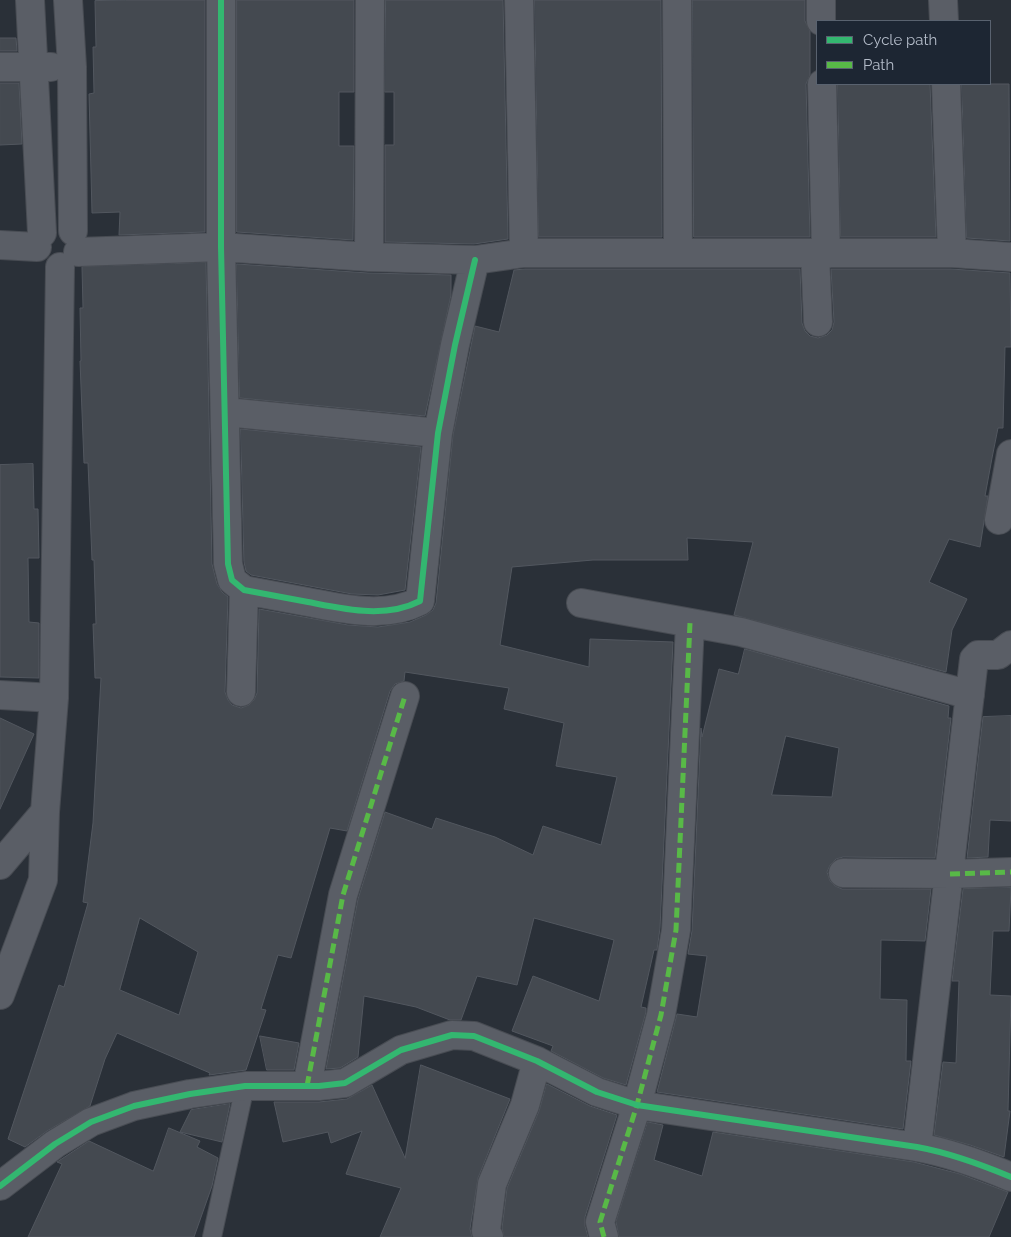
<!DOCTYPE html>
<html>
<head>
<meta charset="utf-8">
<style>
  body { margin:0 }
  #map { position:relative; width:1011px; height:1237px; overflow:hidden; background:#2a3038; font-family:Raleway,sans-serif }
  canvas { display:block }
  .legend { position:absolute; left:816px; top:20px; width:175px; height:65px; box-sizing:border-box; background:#1d2633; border:1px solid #59626f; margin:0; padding:6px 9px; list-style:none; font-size:15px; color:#b4bcc9 }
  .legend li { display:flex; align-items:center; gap:10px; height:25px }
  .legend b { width:25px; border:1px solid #59626f }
</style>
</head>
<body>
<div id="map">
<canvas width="1011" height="1237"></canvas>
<ul class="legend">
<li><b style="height:6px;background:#33b770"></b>Cycle path</li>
<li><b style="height:6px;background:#58b947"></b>Path</li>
</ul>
</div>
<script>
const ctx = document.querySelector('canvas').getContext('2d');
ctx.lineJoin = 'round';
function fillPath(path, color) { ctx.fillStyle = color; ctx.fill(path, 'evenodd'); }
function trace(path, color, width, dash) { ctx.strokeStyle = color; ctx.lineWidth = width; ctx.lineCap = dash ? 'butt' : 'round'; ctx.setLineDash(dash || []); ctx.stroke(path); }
const building = new Path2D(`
  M 126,0 L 205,0 L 205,232 L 119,235 L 120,212 L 92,213 L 89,94 L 94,93 L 93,47 L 96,47 L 95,1 Z
  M 237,0 L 354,0 L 354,92 L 339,92 L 339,146 L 354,146 L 353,240 L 237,232 Z
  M 386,0 L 503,0 L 508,239 L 474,244 L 385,242 L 385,145 L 394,145 L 394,92 L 385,92 Z
  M 535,0 L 661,0 L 662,237 L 539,237 Z
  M 693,0 L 805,0 L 805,21 L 810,31 L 810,75 L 806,84 L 810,237 L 694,237 Z
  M 0,38 L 16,38 L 17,51 L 0,51 Z
  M 0,83 L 19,83 L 22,144 L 0,145 Z
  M 838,84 L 930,84 L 936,237 L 841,237 Z
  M 962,84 L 1009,84 L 1010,241 L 967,238 Z
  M 206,263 L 212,564 L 217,584 L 222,592 L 228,597 L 225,692 L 228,700 L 232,705 L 241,708 L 249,705 L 254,700 L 257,693 L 259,609 L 348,625 L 378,627 L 410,622 L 426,615 L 433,610 L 436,603 L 453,435 L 475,326 L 499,332 L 514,270 L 525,269 L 800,269 L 802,323 L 805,331 L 810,336 L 818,338 L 827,335 L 832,330 L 834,322 L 831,269 L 951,269 L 1010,273 L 1011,347 L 1005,347 L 1003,428 L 998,428 L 992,458 L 985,496 L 988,496 L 980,547 L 949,539 L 929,582 L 967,599 L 952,630 L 946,672 L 734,615 L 753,542 L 687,538 L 688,560 L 593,560 L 512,567 L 500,645 L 589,667 L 590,639 L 673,642 L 660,928 L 657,950 L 654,950 L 641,1007 L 646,1008 L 646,1012 L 626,1085 L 603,1078 L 551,1051 L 553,1046 L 512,1031 L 533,976 L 599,1001 L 614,940 L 534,918 L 517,985 L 477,976 L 461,1020 L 450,1020 L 416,1007 L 364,996 L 358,1057 L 340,1068 L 326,1069 L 358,899 L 385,812 L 432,829 L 436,818 L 495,837 L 533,855 L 543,826 L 601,845 L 617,777 L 556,766 L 564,723 L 504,709 L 509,688 L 405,672 L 404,681 L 395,684 L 390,691 L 347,831 L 330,828 L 291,958 L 278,955 L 261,1009 L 266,1010 L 246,1070 L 209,1075 L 210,1073 L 117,1033 L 105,1059 L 90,1106 L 47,1131 L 25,1147 L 8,1139 L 59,985 L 64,987 L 88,903 L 83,902 L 93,823 L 101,678 L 95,678 L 93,624 L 96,624 L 94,560 L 92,560 L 88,463 L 84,463 L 80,361 L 81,361 L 80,308 L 83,308 L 82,267 ZM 140,918 L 198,952 L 179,1015 L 120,990 Z
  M 237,264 L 368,273 L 451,275 L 451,295 L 425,416 L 240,398 Z
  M 241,429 L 421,447 L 405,590 L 378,595 L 352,594 L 251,575 L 246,571 L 244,562 Z
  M 33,464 L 34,509 L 38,509 L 39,558 L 28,558 L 29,622 L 39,623 L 39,678 L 0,677 L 0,465 Z
  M 745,649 L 949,706 L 948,718 L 951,718 L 935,858 L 843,857 L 836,859 L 830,865 L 827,872 L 830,881 L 835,886 L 842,889 L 931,889 L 925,941 L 881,940 L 880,999 L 907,1000 L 906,1061 L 911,1061 L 903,1129 L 657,1092 L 677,1014 L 697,1017 L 707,956 L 688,954 L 692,931 L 701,728 L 702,737 L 719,669 L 738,674 ZM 786,736 L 839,748 L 832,797 L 772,795 Z
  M 1011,716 L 1011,821 L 990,820 L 988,857 L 967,858 L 983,717 Z
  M 0,718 L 34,734 L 0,809 Z
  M 1011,888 L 1009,931 L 993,931 L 990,995 L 1011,996 L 1008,1111 L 1010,1111 L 1004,1157 L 970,1145 L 934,1135 L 943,1062 L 956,1063 L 959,981 L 952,981 L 963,889 Z
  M 260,1036 L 299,1043 L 294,1070 L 267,1070 Z
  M 421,1065 L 510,1099 L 478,1178 L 470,1229 L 472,1237 L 380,1237 L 401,1188 L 346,1174 L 362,1131 L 331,1143 L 328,1132 L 283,1142 L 274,1102 L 319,1102 L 347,1099 L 372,1085 L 405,1158 Z
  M 547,1084 L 590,1106 L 617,1115 L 585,1217 L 585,1226 L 588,1237 L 504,1237 L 502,1228 L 507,1188 L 539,1111 Z
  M 230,1104 L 222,1142 L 180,1132 L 191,1110 Z
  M 648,1122 L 663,1125 L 654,1160 L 702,1176 L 713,1132 L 914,1162 L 960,1174 L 1008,1192 L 989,1237 L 619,1237 L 616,1222 Z
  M 169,1128 L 200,1141 L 197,1147 L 218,1158 L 212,1186 L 194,1237 L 28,1237 L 62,1164 L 57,1162 L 89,1141 L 153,1171 Z`);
fillPath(building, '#444950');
trace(building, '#52575f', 1);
const service = new Path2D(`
  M 212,1237 L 245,1086`);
const minor = new Path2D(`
  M 30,0 L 42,233
  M 68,0 L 72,67 L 73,231
  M 221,0 L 221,247 L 228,564 L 232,580 L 244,590 C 265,594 287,598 308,602 C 344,609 385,619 420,601 L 438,433 L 455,345 L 475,260
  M 519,0 L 524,253
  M 677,0 L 678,253
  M 821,0 L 821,21
  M 943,0 L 944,21
  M 0,67 L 51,67
  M 822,84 L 826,254
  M 946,84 L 952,253
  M 0,245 L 37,247
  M 78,252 L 221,247 L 369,257 L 475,260 L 524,253 L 952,253 L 1011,257
  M 815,254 L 818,322
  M 369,257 L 370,0
  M 226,412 L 438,433
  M 999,520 L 1011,454
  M 581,603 L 741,632 L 970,695
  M 241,692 L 244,590
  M 0,695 L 54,698
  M 0,865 L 45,812
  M 843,873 L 950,874 L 1011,872
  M 0,995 L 43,880 L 45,812 L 54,698 L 60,267
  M 307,1086 L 343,895 L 405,696
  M 917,1147 L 974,659 L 978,655 L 998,655 L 1011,645
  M 0,1186 L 55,1144 L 91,1122 L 134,1106 L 190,1094 L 245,1086 L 319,1086 L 345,1083 L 401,1050 L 452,1035 L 474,1036 L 537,1061 L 597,1092 L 637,1105 L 917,1147 C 950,1153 980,1164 1011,1177
  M 489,1237 L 486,1231 L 492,1184 L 525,1105 L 537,1061
  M 604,1237 L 600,1222 L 637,1105 L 661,1015 L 676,930 L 690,623`);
trace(service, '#484c53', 20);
trace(minor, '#484c53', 30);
trace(service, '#5a5e66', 18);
trace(minor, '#5a5e66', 28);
trace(new Path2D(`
  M 950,874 L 1011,872
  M 307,1086 L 343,895 L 405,696
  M 604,1237 L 600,1222 L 637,1105 L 661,1015 L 676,930 L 690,623`), '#58b947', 5, [10, 5]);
trace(new Path2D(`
  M 221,0 L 221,247 L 228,564 L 232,580 L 244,590 C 265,594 287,598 308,602 C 344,609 385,619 420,601 L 438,433 L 455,345 L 475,260
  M 0,1186 L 55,1144 L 91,1122 L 134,1106 L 190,1094 L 245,1086 L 319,1086 L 345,1083 L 401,1050 L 452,1035 L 474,1036 L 537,1061 L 597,1092 L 637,1105 L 917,1147 C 950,1153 980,1164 1011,1177`), '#33b770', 6);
</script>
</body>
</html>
